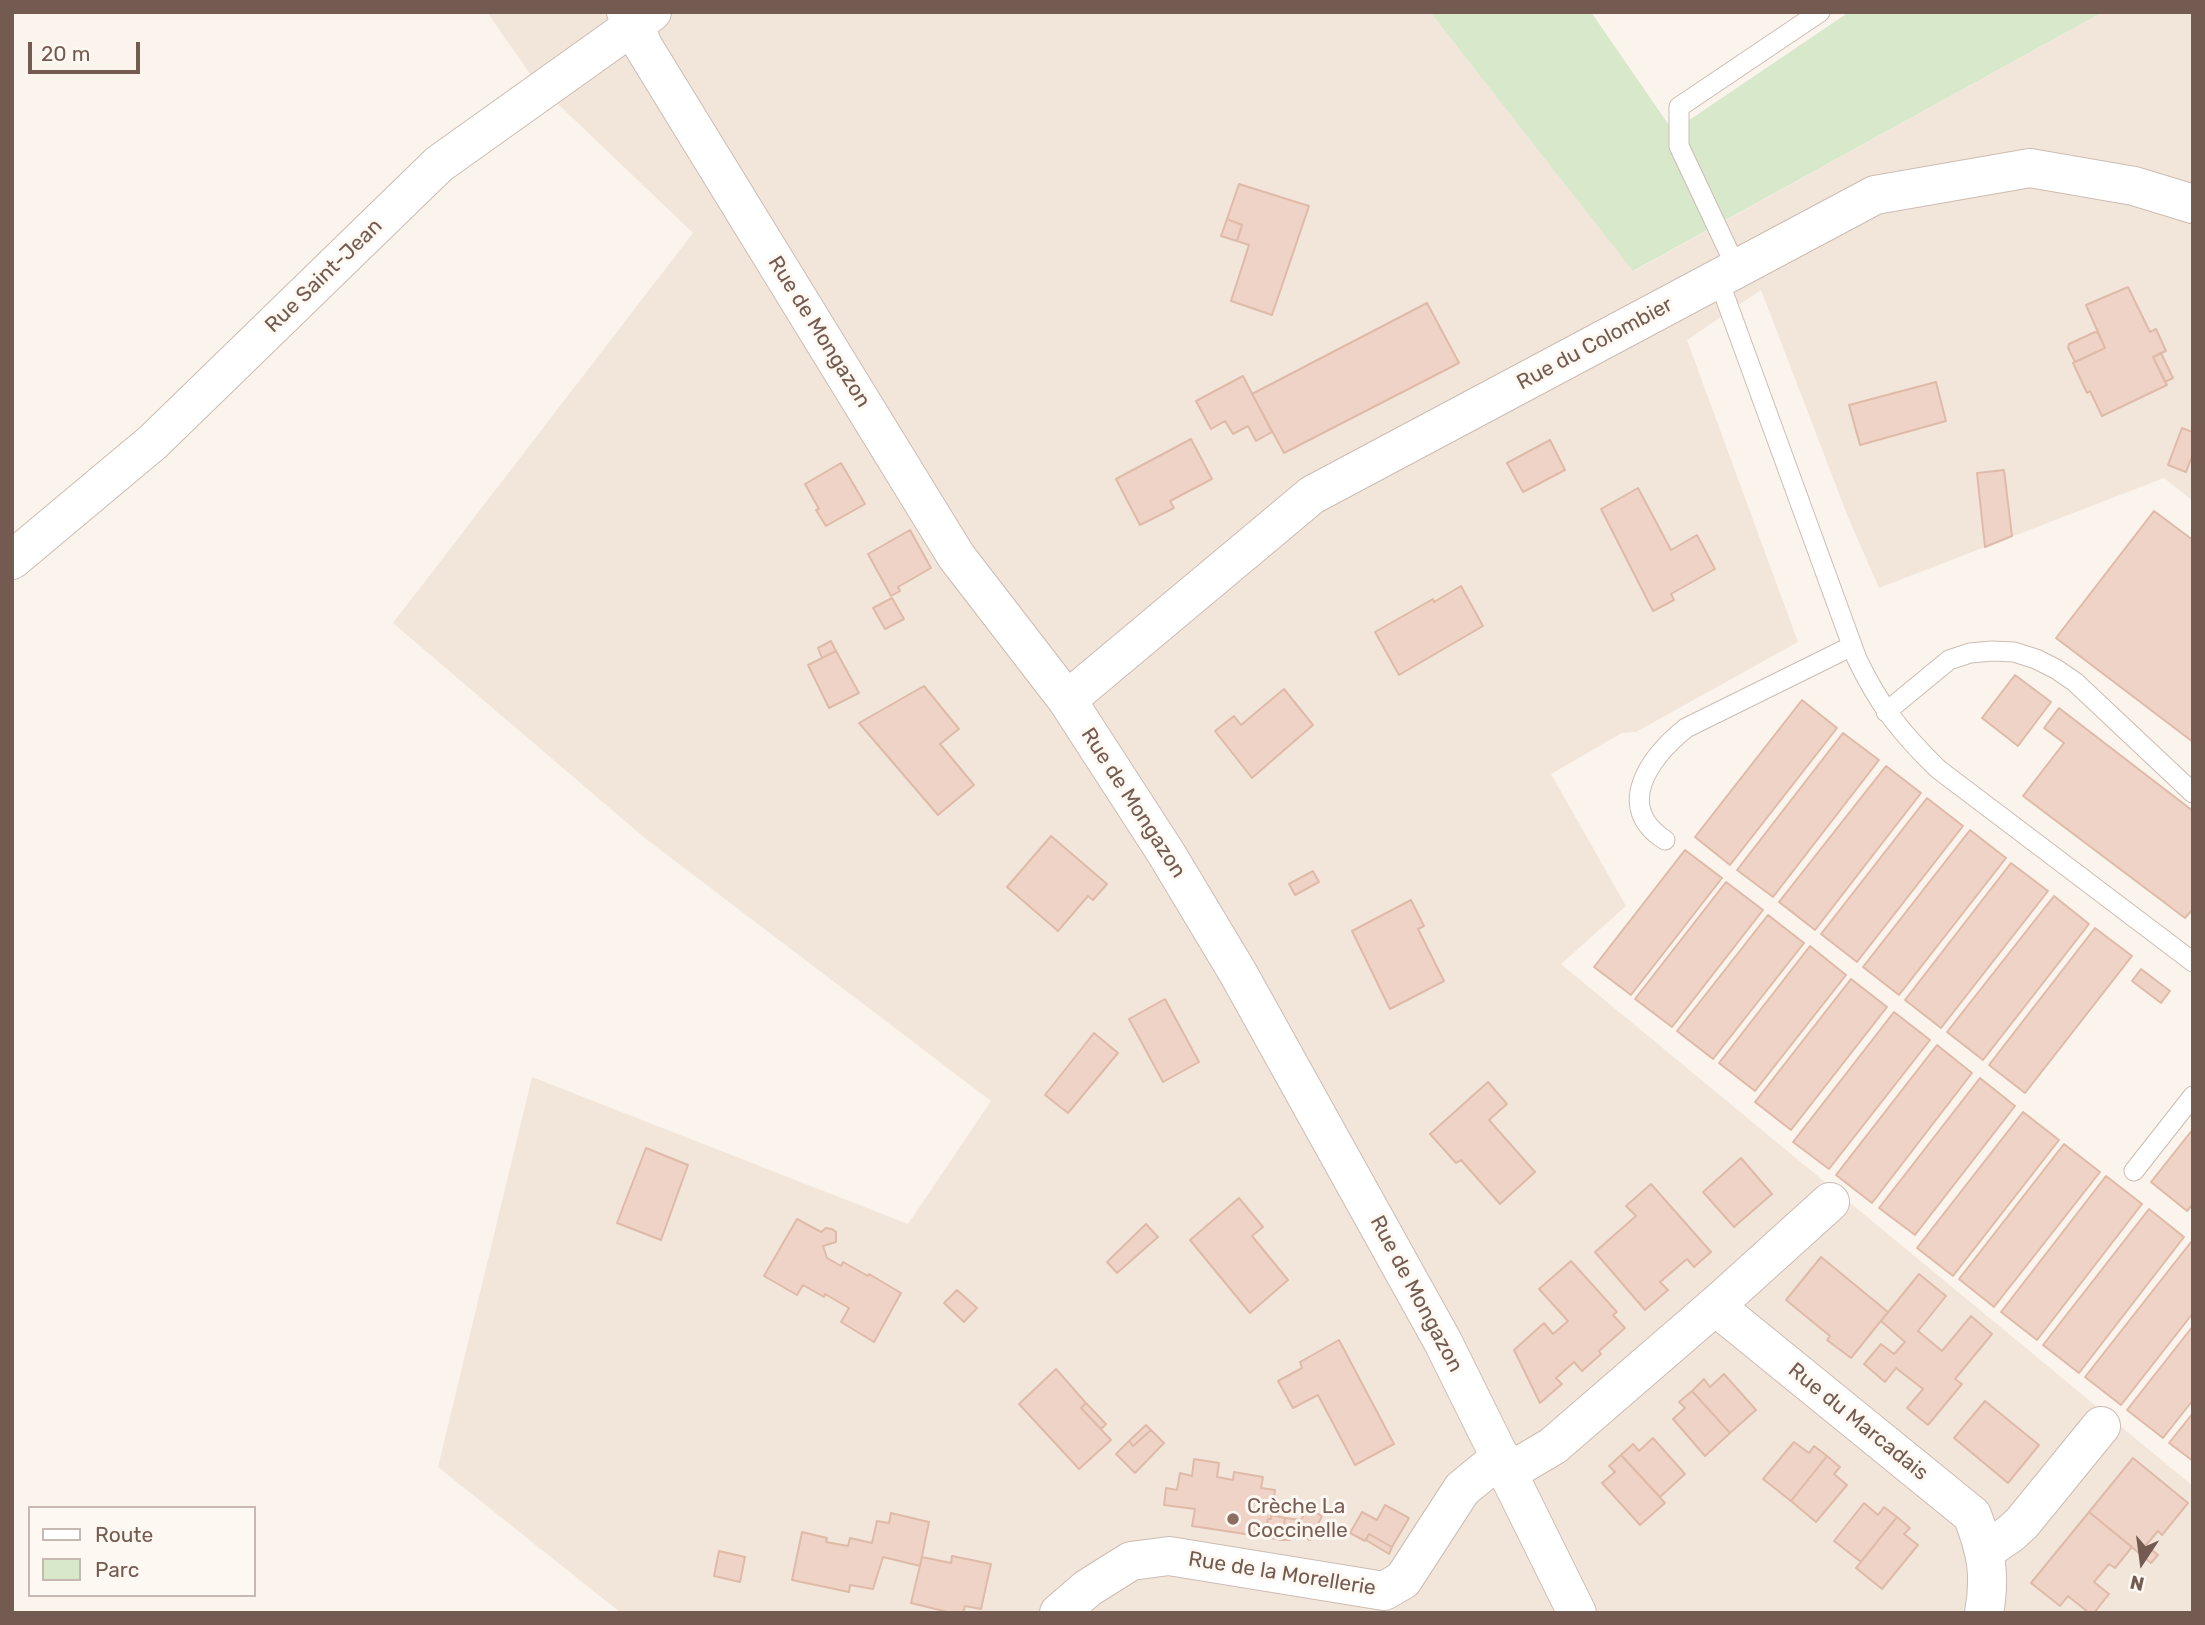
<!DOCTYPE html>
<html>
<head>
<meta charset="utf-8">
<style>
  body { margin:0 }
  #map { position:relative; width:2205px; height:1625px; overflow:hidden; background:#fbf4ec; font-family:Rubik,sans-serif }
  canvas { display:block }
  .frame { position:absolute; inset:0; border:14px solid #745b51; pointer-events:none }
  .legend { position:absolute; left:28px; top:1506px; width:228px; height:91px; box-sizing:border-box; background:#fef8f2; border:2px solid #c7b9b2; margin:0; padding:9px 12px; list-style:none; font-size:21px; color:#745b51 }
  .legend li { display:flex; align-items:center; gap:14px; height:35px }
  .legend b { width:35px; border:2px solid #c7b9b2 }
  .north { position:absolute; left:2107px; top:1527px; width:70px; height:70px; -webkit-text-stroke:5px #fef8f2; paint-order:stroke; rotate:193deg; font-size:19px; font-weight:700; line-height:28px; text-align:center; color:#745b51 }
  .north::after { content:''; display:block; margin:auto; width:24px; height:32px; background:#745b51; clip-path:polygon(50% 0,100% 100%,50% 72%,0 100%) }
  .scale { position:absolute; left:28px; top:42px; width:112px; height:32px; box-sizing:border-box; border:4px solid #745b51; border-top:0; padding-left:9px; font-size:21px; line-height:24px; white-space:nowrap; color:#745b51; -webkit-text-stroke:5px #fef8f2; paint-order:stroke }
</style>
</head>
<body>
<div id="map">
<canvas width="2205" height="1625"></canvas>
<div class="frame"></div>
<ul class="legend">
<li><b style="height:9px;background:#fff"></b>Route</li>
<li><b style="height:19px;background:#d8e8cb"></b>Parc</li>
</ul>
<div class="north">N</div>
<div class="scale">20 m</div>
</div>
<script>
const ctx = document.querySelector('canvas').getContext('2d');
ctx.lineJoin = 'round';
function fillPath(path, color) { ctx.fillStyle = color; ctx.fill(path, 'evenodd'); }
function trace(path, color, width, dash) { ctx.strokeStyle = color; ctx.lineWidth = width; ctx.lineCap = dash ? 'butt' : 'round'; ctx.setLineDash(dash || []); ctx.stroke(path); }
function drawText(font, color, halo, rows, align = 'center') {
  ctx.font = font + ' Rubik,sans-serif'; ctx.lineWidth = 6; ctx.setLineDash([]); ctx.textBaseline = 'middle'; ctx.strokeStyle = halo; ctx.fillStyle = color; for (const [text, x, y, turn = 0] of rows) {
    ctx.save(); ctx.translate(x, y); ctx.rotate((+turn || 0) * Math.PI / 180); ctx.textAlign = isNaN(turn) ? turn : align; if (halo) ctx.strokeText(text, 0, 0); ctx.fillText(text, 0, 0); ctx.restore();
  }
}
fillPath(new Path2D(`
  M 487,12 L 1430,12 L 1634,271 L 2103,12 L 2193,12 L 2193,501 L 2164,478 L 1879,588 L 1848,517 L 1761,290 L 1687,340 L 1798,642 L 1636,732 L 1622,733 L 1551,774 L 1626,906 L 1561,964 L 2193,1486 L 2193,1613 L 621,1613 L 438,1467 L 532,1077 L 908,1224 L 991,1101 L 646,839 L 393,623 L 693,233 L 537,84 Z`), '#f2e6db');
fillPath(new Path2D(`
  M 1430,12 L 1591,12 L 1673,131 L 1849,12 L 2103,12 L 1633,271 Z`), '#d8e8cb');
const building = new Path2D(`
  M 1239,184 L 1309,206 L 1272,315 L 1231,301 L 1249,245 L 1237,241 L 1242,225 L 1227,219 Z
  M 1227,219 L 1242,225 L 1237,241 L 1221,236 Z
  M 2128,287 L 2150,332 L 2156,329 L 2166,351 L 2153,357 L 2167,385 L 2102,416 L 2090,391 L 2087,393 L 2073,363 L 2105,348 L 2086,305 Z
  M 1427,303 L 1459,363 L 1284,453 L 1252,394 Z
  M 2095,332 L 2098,333 L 2105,348 L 2075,362 L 2068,348 L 2069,344 Z
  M 2161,353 L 2173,378 L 2165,382 L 2153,357 Z
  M 1243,376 L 1272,432 L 1256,441 L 1248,426 L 1233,434 L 1225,421 L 1211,429 L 1196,401 Z
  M 1936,382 L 1946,421 L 1860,445 L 1849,405 Z
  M 2182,428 L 2193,432 L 2193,454 L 2186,472 L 2168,465 Z
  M 1191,439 L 1212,479 L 1170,501 L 1174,508 L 1140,525 L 1116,479 Z
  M 1550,440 L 1565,470 L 1523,492 L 1507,463 Z
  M 841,463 L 865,504 L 826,526 L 816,510 L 819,509 L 805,484 Z
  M 2004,470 L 2012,536 L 1985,547 L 1977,473 Z
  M 1638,488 L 1671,550 L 1697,535 L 1715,569 L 1671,594 L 1674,600 L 1653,611 L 1601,509 Z
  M 2154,511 L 2193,540 L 2193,742 L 2056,638 Z
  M 910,530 L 931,568 L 898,587 L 900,591 L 891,596 L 868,554 Z
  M 1461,586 L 1483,626 L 1399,675 L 1375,632 L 1433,599 L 1434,602 Z
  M 892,598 L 904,619 L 885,629 L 873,608 Z
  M 831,641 L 836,651 L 822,658 L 818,648 Z
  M 836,651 L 859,693 L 829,708 L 808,665 Z
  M 2015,675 L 2051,702 L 2018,746 L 1982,718 Z
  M 924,686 L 959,729 L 940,744 L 974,785 L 938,815 L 859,723 Z
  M 1284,689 L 1313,725 L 1252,778 L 1215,731 L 1234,716 L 1241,725 Z
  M 1802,700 L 1837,728 L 1730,865 L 1695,837 Z
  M 2059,708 L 2193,811 L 2193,909 L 2185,918 L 2023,796 L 2064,743 L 2044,728 Z
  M 1843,733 L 1879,760 L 1773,897 L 1737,870 Z
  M 1886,766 L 1921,793 L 1815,930 L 1779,902 Z
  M 1927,798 L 1963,826 L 1857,962 L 1821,934 Z
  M 1970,830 L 2006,858 L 1899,995 L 1863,967 Z
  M 1051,836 L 1107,884 L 1093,900 L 1088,896 L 1058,931 L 1007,887 Z
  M 1685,850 L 1722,878 L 1631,995 L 1594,967 Z
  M 2011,863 L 2048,891 L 1941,1028 L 1905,1000 Z
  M 1313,871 L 1319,882 L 1295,895 L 1289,884 Z
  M 1726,882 L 1763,910 L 1672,1027 L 1635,999 Z
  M 2054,896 L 2089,924 L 1983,1060 L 1947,1032 Z
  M 1411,900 L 1424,926 L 1418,929 L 1444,981 L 1390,1009 L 1352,931 Z
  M 1768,915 L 1804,943 L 1713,1059 L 1677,1031 Z
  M 2095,928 L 2132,956 L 2025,1093 L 1989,1065 Z
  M 1810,946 L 1846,975 L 1755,1091 L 1719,1063 Z
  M 2141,969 L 2170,991 L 2161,1003 L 2132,981 Z
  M 1851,979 L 1887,1007 L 1791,1130 L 1755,1102 Z
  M 1165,999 L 1199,1062 L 1163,1082 L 1129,1019 Z
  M 1894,1012 L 1930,1040 L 1829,1169 L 1793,1142 Z
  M 1094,1033 L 1118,1053 L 1068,1113 L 1045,1095 Z
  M 1937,1045 L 1972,1073 L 1872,1203 L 1836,1175 Z
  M 1980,1078 L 2015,1106 L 1915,1235 L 1879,1208 Z
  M 1488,1082 L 1507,1104 L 1489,1120 L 1535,1172 L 1500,1204 L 1461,1160 L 1456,1163 L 1430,1134 Z
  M 2023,1112 L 2059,1140 L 1953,1276 L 1917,1248 Z
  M 2193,1129 L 2193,1204 L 2187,1211 L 2151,1182 Z
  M 2064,1144 L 2100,1172 L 1994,1307 L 1959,1279 Z
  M 646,1148 L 688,1165 L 661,1240 L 617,1223 Z
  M 1741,1158 L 1772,1194 L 1734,1227 L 1703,1192 Z
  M 2106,1176 L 2142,1204 L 2037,1340 L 2001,1312 Z
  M 1651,1184 L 1711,1252 L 1694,1267 L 1687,1259 L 1660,1282 L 1668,1290 L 1645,1310 L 1595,1252 L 1636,1216 L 1626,1206 Z
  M 1239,1198 L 1263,1227 L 1252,1236 L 1288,1280 L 1250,1313 L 1190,1240 Z
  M 2149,1209 L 2184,1237 L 2079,1373 L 2043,1345 Z
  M 797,1219 L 821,1232 L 826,1228 L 832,1229 L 836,1232 L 836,1242 L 823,1246 L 827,1258 L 841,1266 L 843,1262 L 868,1276 L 869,1274 L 901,1293 L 874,1342 L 841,1322 L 849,1308 L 825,1294 L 824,1297 L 803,1285 L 797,1295 L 764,1276 Z
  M 1146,1224 L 1158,1237 L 1117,1273 L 1107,1262 Z
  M 2191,1242 L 2193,1243 L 2193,1313 L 2121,1405 L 2085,1377 Z
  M 1821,1257 L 1888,1312 L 1851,1358 L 1827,1340 L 1830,1336 L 1786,1300 Z
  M 1571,1261 L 1617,1312 L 1613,1315 L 1625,1328 L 1599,1351 L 1601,1354 L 1582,1371 L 1574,1362 L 1556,1378 L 1562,1384 L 1540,1403 L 1514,1350 L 1544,1323 L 1553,1334 L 1568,1321 L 1539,1289 Z
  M 1919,1274 L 1946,1296 L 1918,1331 L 1942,1351 L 1971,1316 L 1992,1334 L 1955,1379 L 1962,1384 L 1928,1425 L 1907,1408 L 1923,1389 L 1896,1368 L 1885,1382 L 1864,1364 L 1881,1344 L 1894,1354 L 1905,1342 L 1881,1321 Z
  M 957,1290 L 977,1308 L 964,1322 L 944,1303 Z
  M 2193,1326 L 2193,1400 L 2163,1438 L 2127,1410 Z
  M 1339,1340 L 1394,1444 L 1355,1465 L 1318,1395 L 1293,1408 L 1278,1381 L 1302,1368 L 1300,1362 Z
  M 1056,1369 L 1086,1403 L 1081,1408 L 1111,1440 L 1079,1469 L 1019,1404 Z
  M 1724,1374 L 1756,1410 L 1730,1433 L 1692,1391 L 1704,1379 L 1710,1387 Z
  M 1692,1391 L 1730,1433 L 1705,1456 L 1673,1419 L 1685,1408 L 1679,1402 Z
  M 1985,1401 L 2039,1445 L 2008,1483 L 1954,1438 Z
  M 1086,1403 L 1106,1424 L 1101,1429 L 1081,1408 Z
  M 2193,1413 L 2193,1461 L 2169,1443 Z
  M 1146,1425 L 1151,1430 L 1133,1446 L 1129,1441 Z
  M 1151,1430 L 1164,1443 L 1135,1473 L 1116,1454 L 1129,1441 L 1133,1446 Z
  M 1653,1438 L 1685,1474 L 1660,1497 L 1621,1455 L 1633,1444 L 1639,1451 Z
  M 1794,1442 L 1809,1453 L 1814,1446 L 1827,1456 L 1791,1501 L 1763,1479 Z
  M 1621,1455 L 1665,1503 L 1640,1525 L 1602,1483 L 1615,1472 L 1609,1466 Z
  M 1827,1456 L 1840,1467 L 1834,1474 L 1847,1485 L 1816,1522 L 1791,1501 Z
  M 2133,1458 L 2188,1503 L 2162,1535 L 2158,1531 L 2146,1545 L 2158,1555 L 2151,1563 L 2089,1512 Z
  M 1194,1459 L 1219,1463 L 1217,1477 L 1233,1480 L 1234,1472 L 1263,1477 L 1261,1488 L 1275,1490 L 1271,1519 L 1268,1519 L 1265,1537 L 1192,1526 L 1195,1509 L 1164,1505 L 1166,1488 L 1177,1490 L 1180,1473 L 1192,1476 Z
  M 1864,1503 L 1878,1515 L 1884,1507 L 1897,1517 L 1861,1562 L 1834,1541 Z
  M 1385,1505 L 1409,1518 L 1392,1547 L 1369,1534 L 1365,1541 L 1350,1533 L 1362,1512 L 1377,1520 Z
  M 1307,1508 L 1322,1516 L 1310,1540 L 1295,1532 L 1290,1540 L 1282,1540 L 1285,1518 L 1301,1520 Z
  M 2089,1512 L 2132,1547 L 2115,1568 L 2109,1564 L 2094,1582 L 2109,1594 L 2094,1613 L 2089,1613 L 2068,1596 L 2060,1606 L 2031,1583 Z
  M 891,1513 L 929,1522 L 920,1566 L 883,1557 L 873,1589 L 850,1585 L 849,1592 L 792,1580 L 802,1532 L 827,1538 L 826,1542 L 848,1546 L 850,1538 L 872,1543 L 877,1521 L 889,1523 Z
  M 1271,1515 L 1285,1518 L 1282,1540 L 1265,1537 L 1268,1519 L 1271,1519 Z
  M 1897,1517 L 1910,1528 L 1904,1534 L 1918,1545 L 1882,1589 L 1856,1568 Z
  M 1369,1534 L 1392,1547 L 1389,1554 L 1366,1540 Z
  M 719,1551 L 745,1557 L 740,1582 L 714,1576 Z
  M 952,1556 L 991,1564 L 981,1609 L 965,1606 L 963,1613 L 952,1613 L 911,1603 L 922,1557 L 951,1563 Z`);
fillPath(building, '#eed3c6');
trace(building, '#dfbaa8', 2);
const service = new Path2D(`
  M 1737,269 L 1679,146 L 1679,107 L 1820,12
  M 1718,278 L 1857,659 C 1879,705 1901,733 1938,769 L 2193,962
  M 1886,712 L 1949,660 L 1970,653 L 1992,651 L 2014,652 L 2036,659 L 2056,669 L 2075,682 L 2193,793
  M 1665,840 C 1613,807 1650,757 1686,728 L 1852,646
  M 2134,1171 L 2193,1096`);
const minor = new Path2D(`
  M 626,12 L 635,25 L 643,46 L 956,556 L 1067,700 L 1166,853 L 1238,973 L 1443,1342 L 1577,1613
  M 12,560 L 153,442 L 439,164 L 652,12
  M 1067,700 L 1312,495 L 1875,195 L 2030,168 L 2134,186 L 2193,204
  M 1715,1306 L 1972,1515 C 1986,1550 1991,1575 1984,1613
  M 1509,1472 L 1553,1446 L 1715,1306 L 1830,1202
  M 1985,1551 L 2010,1534 L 2022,1523 L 2101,1426
  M 1059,1613 L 1088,1588 L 1131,1561 L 1169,1556 L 1384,1591 L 1403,1580 L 1462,1489 L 1501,1457`);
trace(service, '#ccbcb2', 21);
trace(minor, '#ccbcb2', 40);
trace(service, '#fff', 19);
trace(minor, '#fff', 38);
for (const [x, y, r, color] of [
  [1233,1519,7,"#8d6e63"]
]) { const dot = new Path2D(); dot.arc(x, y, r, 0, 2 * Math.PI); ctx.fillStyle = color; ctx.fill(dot); trace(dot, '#fef8f2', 2.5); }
drawText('21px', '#745b51', '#fef8f2', [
  ["Rue Saint-Jean",324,276,-44],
  ["Rue de Mongazon",819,332,58],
  ["Rue du Colombier",1595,344,-28],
  ["Rue de Mongazon",1133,803,57],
  ["Rue de Mongazon",1416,1294,62],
  ["Rue du Marcadais",1858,1422,39],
  ["Rue de la Morellerie",1282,1574,9]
]);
drawText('21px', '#785e54', '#fef8f2', [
  ["Crèche La",1247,1507],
  ["Coccinelle",1247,1531]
], 'left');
</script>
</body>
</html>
